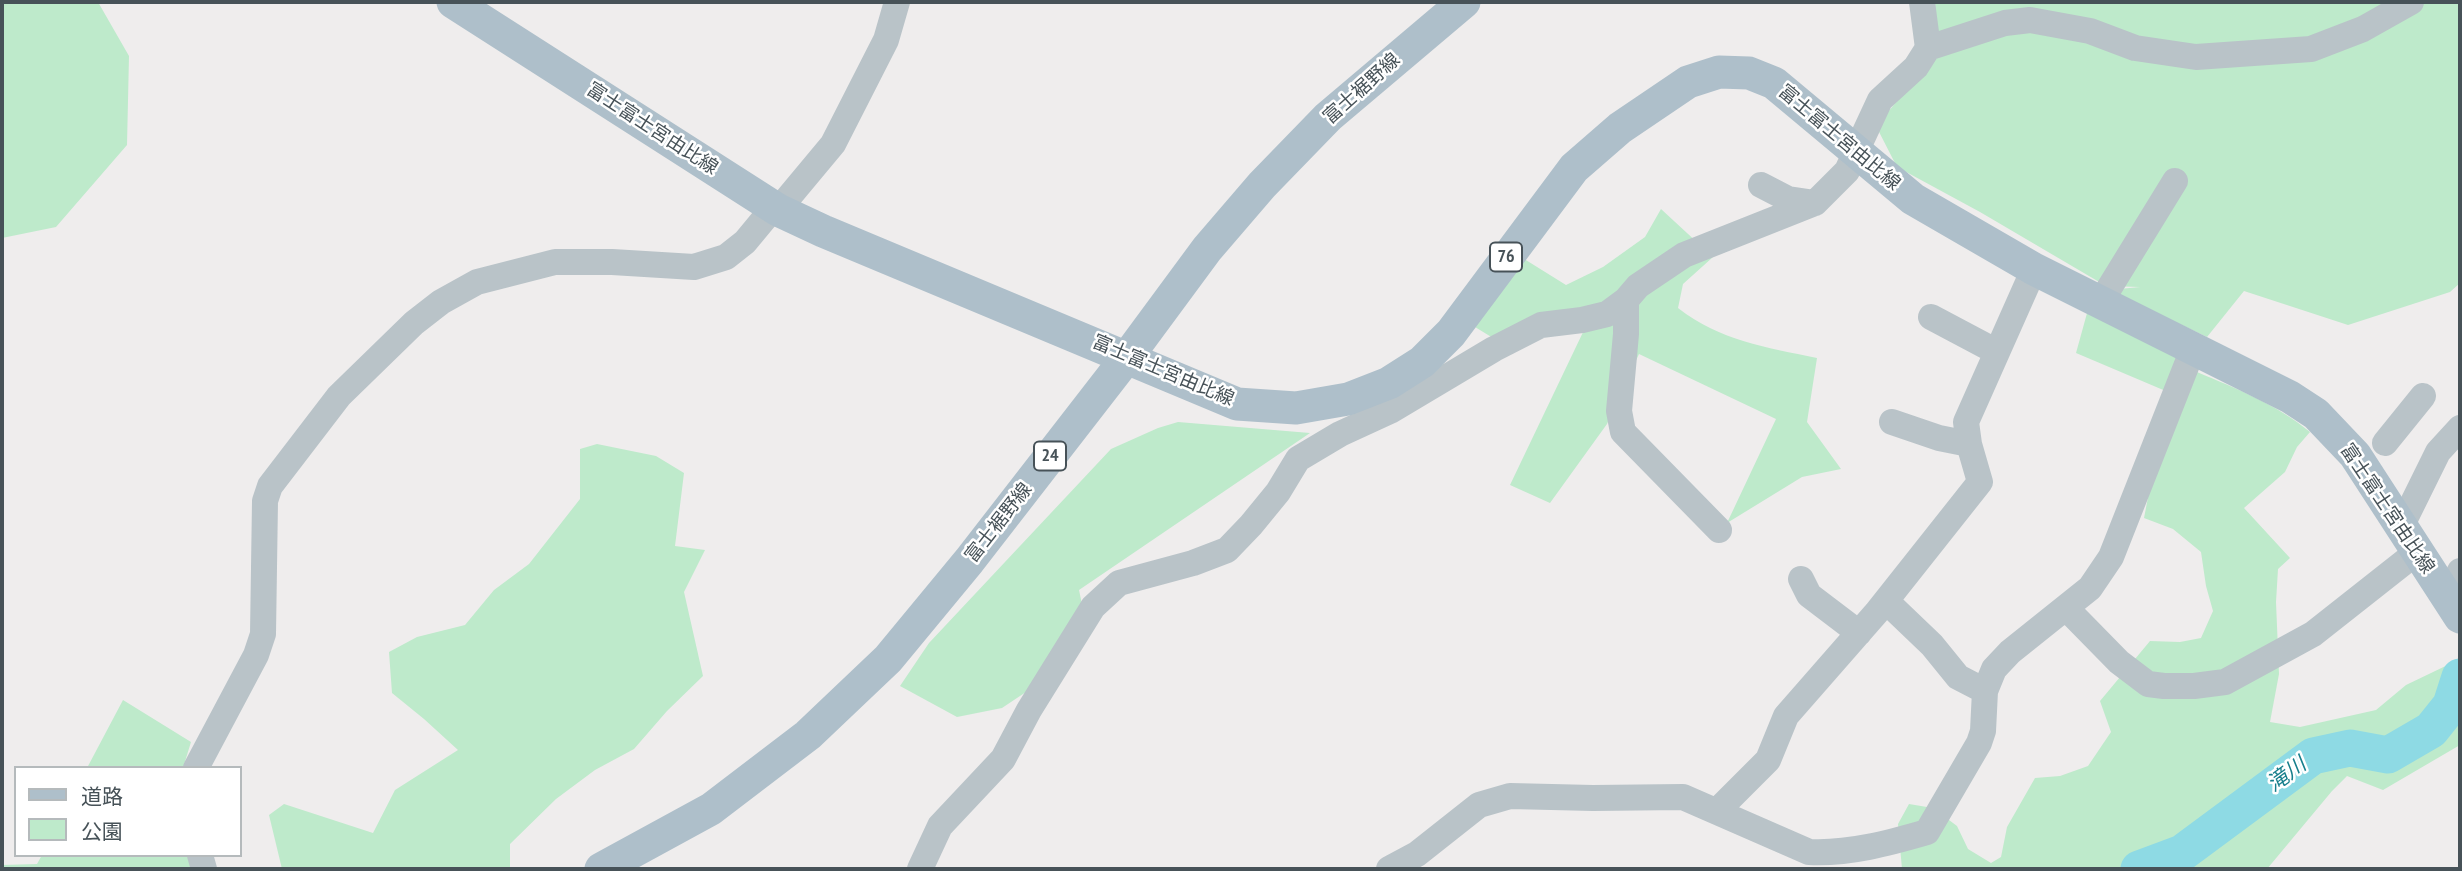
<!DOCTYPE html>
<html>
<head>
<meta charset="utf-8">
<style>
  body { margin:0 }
  #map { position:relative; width:2462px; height:871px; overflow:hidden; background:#efeded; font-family:"PT Sans Narrow","Noto Sans JP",sans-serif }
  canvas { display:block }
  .frame { position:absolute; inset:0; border:4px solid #475258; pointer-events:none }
  .legend { position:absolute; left:14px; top:766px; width:228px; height:91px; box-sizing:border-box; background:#fff; border:2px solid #b5babc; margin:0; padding:9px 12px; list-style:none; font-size:21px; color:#475258 }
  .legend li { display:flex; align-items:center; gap:14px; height:35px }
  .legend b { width:35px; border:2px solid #b5babc }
</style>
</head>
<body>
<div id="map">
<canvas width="2462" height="871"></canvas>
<div class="frame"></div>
<ul class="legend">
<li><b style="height:9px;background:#aebfca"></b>道路</li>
<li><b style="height:19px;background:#beeacb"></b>公園</li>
</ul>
</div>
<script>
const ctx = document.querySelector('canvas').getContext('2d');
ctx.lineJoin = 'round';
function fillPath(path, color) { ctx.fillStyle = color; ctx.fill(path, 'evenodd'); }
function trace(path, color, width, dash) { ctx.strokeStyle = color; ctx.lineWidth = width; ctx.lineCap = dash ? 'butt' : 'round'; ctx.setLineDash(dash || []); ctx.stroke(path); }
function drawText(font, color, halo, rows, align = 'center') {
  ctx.font = font + ' "PT Sans Narrow","Noto Sans JP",sans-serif'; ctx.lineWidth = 5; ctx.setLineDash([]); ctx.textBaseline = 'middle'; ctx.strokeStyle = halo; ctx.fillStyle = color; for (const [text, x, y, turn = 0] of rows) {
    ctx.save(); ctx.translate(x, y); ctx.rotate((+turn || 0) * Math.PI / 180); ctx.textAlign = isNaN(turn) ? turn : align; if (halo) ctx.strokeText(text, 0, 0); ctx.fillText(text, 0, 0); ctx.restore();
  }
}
fillPath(new Path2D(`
  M 2,2 L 98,2 L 129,56 L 127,145 L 56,227 L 2,238 Z
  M 1935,2 L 2460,2 L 2460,283 L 2450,292 L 2348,325 L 2244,291 L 2207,337 L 2108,290 L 2140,287 L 2106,286 L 1980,212 L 1897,167 L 1876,126 L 1936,55 Z
  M 1661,209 L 1713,257 L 1683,284 L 1678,308 C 1721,341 1765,347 1817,358 L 1807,422 L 1841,469 L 1802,477 L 1727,523 L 1776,419 L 1639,354 L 1607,424 L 1550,503 L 1510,485 L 1585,328 L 1543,332 L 1511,349 L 1475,327 L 1521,257 L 1566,285 L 1603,267 L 1645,237 Z
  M 2089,306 L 2184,355 L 2168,392 L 2076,353 Z
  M 2197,372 C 2237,389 2276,404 2310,432 L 2297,447 L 2285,472 L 2244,508 L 2290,558 L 2278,569 L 2276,602 L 2279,674 L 2270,722 L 2300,727 L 2376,710 L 2406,685 L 2456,661 L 2460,665 L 2460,745 L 2383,790 L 2347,776 L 2332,791 L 2267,869 L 1902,869 L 1898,824 L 1909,804 L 1933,808 L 1957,826 L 1968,849 L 1991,863 L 2001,857 L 2007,827 L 2035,778 L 2060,776 L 2088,766 L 2111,732 L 2100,701 L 2150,641 L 2180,642 L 2201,638 L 2213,611 L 2206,586 L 2201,552 L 2173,529 L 2144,518 L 2152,477 Z
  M 1178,422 L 1310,433 L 1079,590 L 1088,633 L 1029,690 L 1002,708 L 957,717 L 900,686 L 929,643 L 1111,449 L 1158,428 Z
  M 597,444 L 656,456 L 684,473 L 675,546 L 705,550 L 684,592 L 703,676 L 667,711 L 634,749 L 595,770 L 556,799 L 510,844 L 510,869 L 282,869 L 269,815 L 284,804 L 373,833 L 395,790 L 458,750 L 424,719 L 392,693 L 389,652 L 417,637 L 465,625 L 494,590 L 529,564 L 580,499 L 580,449 Z
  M 123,700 L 191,742 L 183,768 L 87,768 Z
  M 42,855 L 190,855 L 194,869 L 2,869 L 2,865 L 37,864 Z`), '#beeacb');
trace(new Path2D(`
  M 2139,869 L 2182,853 L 2313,756 L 2350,748 L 2388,755 L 2431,730 L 2451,705 L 2460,677`), '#8edae4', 37);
trace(new Path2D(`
  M 1928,48 L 2005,23 L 2030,20 L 2090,31 L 2135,48 L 2196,57 L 2311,49 L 2363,29 L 2411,2
  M 1761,185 L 1788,199 L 1815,203
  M 778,210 L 833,144 L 886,40 L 897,2
  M 1626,300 L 1626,334 L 1619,411 L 1623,432 L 1719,530
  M 2100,303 L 2175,181
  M 1931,317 L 1997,352
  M 1892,422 L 1939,438 L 1969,444
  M 2385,443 L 2423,396
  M 2401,527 L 2438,452 L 2460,428
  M 1801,579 L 1809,595 L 1859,633
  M 2447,597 L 2460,571
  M 1886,601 L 1932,645 L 1958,677 L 1985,691
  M 2067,609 L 2119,662 L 2148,684 L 2164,686 L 2194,686 L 2225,682 L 2313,634 L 2417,552
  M 196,768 L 256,655 L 263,634 L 265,501 L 270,486 L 339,396 L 414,323 L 441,302 L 477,282 L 555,262 L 612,262 L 694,267 L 726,257 L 745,242 L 774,207
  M 1717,811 L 1768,760 L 1786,716 L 1877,612 L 1980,482 L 1969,444 L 1966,422 L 2034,269
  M 200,855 L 204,869
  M 920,869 L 940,826 L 1003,759 L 1029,710 L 1093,607 L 1119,583 L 1193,563 L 1227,550 L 1251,525 L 1278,492 L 1298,459 L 1340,434 L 1390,411 L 1494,349 L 1541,325 L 1582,320 L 1607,314 L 1626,300 L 1638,286 L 1684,255 L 1815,203 L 1847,171 L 1880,100 L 1916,67 L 1928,48 L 1922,2
  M 1389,869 L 1417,854 L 1479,805 L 1510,796 L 1593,798 L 1683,797 L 1809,852 C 1849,854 1889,843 1927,832 L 1979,743 L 1983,731 L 1985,691 L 1994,669 L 2010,652 L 2090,588 L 2111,557 L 2193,349`), '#b9c3c8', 26);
trace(new Path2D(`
  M 453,2 L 778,210 L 823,231 L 1237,404 L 1296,408 L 1348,399 L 1389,383 L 1422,362 L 1451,333 L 1574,168 L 1620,128 L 1688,82 L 1719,72 L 1749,73 L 1774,83 L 1913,199 L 2034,269 L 2290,397 L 2316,414 L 2355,455 L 2460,617
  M 601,869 L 711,809 L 808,735 L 888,659 L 969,561 L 1128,356 L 1207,249 L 1262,185 L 1328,117 L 1464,2`), '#aebfca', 33);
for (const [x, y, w] of [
  [1506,257,32],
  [1050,456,32]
]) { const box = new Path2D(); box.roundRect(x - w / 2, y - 14.5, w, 29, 5); ctx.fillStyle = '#fff'; ctx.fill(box); trace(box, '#475258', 2); }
drawText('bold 18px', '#475258', null, [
  ["76",1506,257],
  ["24",1050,456]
]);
drawText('19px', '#475258', '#fff', [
  ["富士裾野線",1362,89,-42],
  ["富士富士宮由比線",652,129,33],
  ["富士富士宮由比線",1839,138,40],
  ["富士富士宮由比線",1163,371,23],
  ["富士富士宮由比線",2387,509,56],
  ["富士裾野線",999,523,-52]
]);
drawText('italic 21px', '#177f8c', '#fff', [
  ["滝川",2287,775,-36]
]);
</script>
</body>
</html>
